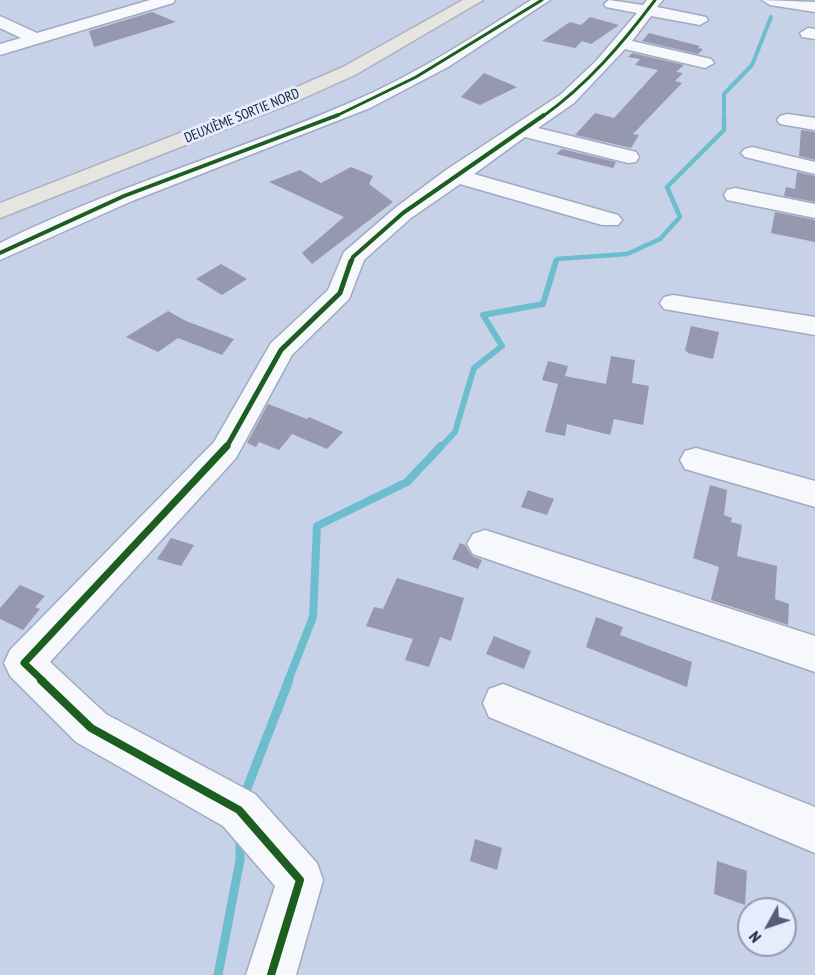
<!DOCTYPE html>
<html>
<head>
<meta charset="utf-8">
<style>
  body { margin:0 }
  #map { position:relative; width:815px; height:975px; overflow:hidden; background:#c7d1e7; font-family:"PT Sans Narrow",sans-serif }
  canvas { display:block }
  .north { position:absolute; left:737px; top:897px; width:60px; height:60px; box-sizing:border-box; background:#e6ecfb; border:2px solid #929aad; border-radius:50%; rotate:230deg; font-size:16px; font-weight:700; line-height:24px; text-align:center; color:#141e37 }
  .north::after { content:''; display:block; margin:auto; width:21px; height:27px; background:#535d75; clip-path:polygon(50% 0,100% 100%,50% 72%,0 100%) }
</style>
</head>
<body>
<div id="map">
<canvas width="815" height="975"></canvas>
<div class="north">N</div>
</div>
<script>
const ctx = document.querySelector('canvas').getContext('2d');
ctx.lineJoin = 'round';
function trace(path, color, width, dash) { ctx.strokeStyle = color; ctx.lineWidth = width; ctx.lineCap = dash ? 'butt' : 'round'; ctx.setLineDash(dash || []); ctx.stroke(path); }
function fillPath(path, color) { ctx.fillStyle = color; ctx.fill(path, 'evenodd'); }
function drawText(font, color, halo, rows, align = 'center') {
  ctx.font = font + ' "PT Sans Narrow",sans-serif'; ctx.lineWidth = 6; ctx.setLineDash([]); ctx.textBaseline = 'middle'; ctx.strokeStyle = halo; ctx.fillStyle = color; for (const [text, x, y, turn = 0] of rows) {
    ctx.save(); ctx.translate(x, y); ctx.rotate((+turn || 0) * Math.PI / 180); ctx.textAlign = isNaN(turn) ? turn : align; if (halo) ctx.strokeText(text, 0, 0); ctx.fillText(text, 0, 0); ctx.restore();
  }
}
trace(new Path2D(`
  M 724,117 L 724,94 L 752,65 L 771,17`), '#6cbece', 4);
trace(new Path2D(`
  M 556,263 L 557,259 L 627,254 L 660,239 L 680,217 L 667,187 L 724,130 L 724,115`), '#6cbece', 4.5);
trace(new Path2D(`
  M 440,448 L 455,432 L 474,368 L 502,346 L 483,315 L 543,304 L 556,261`), '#6cbece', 6);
trace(new Path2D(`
  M 288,681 L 313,617 L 317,526 L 407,482 L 441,446`), '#6cbece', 8);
trace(new Path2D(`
  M 244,796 L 289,680
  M 218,975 L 240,860 L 240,837`), '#6cbece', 9);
fillPath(new Path2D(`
  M 152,12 L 176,22 L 94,47 L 89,31 Z
  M 590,17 L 619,25 L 591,44 L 582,41 L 575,48 L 542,41 L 570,22 L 581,25 Z
  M 649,33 L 700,46 L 698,48 L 703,49 L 698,54 L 642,41 Z
  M 632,53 L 684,65 L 676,72 L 683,73 L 675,81 L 682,83 L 633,134 L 639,135 L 631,148 L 575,135 L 595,113 L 614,118 L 658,70 L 635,65 L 640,59 L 628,57 Z
  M 484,73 L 517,87 L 480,105 L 461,97 Z
  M 801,130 L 815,132 L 815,160 L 799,156 Z
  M 562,149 L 616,162 L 613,168 L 556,154 Z
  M 351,167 L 373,176 L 369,184 L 393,202 L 312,264 L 302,253 L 344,217 L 269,182 L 300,170 L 321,183 Z
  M 797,172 L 815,176 L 815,202 L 784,196 L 786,187 L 795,189 Z
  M 775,212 L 815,220 L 815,242 L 771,233 Z
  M 221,264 L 247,279 L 222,295 L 196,279 Z
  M 168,311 L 186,321 L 234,339 L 222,355 L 178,338 L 158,352 L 126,337 Z
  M 691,326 L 719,332 L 713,359 L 688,353 L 685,350 Z
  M 611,356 L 635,360 L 632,383 L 649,386 L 643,425 L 614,419 L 610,435 L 567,424 L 565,436 L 545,432 L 558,384 L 542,380 L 548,361 L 568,366 L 565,376 L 606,384 Z
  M 268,404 L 307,419 L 309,417 L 343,432 L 327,449 L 292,434 L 279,450 L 259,442 L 256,447 L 247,443 Z
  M 710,485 L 727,490 L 724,515 L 732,518 L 731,522 L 742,525 L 737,556 L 777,566 L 775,599 L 789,604 L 788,625 L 711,600 L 719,567 L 693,558 Z
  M 528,490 L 554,499 L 547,515 L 521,507 Z
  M 171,538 L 194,545 L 181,566 L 157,559 Z
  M 460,543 L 465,545 L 472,556 L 482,560 L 478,569 L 452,559 Z
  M 397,578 L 464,598 L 451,641 L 440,637 L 429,667 L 405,660 L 413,639 L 366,626 L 374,607 L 383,609 Z
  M 20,585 L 45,596 L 35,607 L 40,609 L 23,630 L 0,619 L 0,608 Z
  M 596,617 L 623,627 L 620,635 L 692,662 L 687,687 L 586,647 Z
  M 494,636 L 531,651 L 524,669 L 486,654 Z
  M 475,839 L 502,848 L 497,870 L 470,861 Z
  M 717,861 L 747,871 L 745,905 L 714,894 Z`), '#9698af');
const minor = new Path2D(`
  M 150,0 L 175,0 L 173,3 L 0,55 L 0,44 L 21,38 L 0,28 L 0,16 L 37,33 Z
  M 531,0 L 550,0 L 448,67 L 370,108 L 132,201 L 0,260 L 0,243 C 114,186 237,152 354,101 C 416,74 474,37 531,0 Z
  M 609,0 L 643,5 L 647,0 L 663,0 L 657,7 L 706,17 L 708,20 L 700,25 L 651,16 L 632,41 L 711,59 L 714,63 L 705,68 L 625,49 L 574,103 L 538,128 L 636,152 L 639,157 L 636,162 L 628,163 L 525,137 L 474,174 L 618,215 L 622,220 L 618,225 L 602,225 L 460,184 L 411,218 L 364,260 L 349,299 L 292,355 L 236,458 L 50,662 L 106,714 L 255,794 L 317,863 L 323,880 L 296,975 L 246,975 L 275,886 L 223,826 L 76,742 L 10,676 L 4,663 L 10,650 L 214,442 L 271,343 L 328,290 L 344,252 L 395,208 L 446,170 L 560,95 L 596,61 L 637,13 L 606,7 L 604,4 Z
  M 762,0 L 815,2 L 815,12 L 770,5 Z
  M 808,28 L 815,29 L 815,39 L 802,37 L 800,33 Z
  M 787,114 L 815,118 L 815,130 L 780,124 L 777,120 L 780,116 Z
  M 752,147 L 815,162 L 815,174 L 745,157 L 741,153 L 745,149 Z
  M 735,188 L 815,204 L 815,218 L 727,200 L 724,195 L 727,190 Z
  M 673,295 L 815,317 L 815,335 L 664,309 L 660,303 L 664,297 Z
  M 696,448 L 815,481 L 815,507 L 685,469 L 680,460 L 685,451 Z
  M 485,530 L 815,636 L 815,672 L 473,554 L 467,544 L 473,534 Z
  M 503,684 L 815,807 L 815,853 L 489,717 L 483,703 L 489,689 Z`);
const major = new Path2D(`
  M 463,0 L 483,0 L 355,75 L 297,101 L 0,218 L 0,203 L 283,93 L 343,67 Z`);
trace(minor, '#a0aac0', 3);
trace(major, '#abb1bf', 3);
fillPath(minor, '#f7f8fb');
fillPath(major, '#e7e5e0');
trace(new Path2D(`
  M 334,117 L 416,77 L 542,0
  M 542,117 C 587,85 622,44 655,0`), '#1b5e20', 3);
trace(new Path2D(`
  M 0,253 L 124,196 L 338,115
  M 351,263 L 353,257 L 403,213 L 544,115`), '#1b5e20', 4);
trace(new Path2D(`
  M 226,448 L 281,350 L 340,293 L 351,261`), '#1b5e20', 5);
trace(new Path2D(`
  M 43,681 L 24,663 L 227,446`), '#1b5e20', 7);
trace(new Path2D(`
  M 41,680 L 91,728 L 239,810 L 300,880 L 271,975`), '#1b5e20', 8);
drawText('14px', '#141e37', '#e6ecfb', [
  ["DEUXIÈME SORTIE NORD",242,116,-22]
]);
</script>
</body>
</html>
